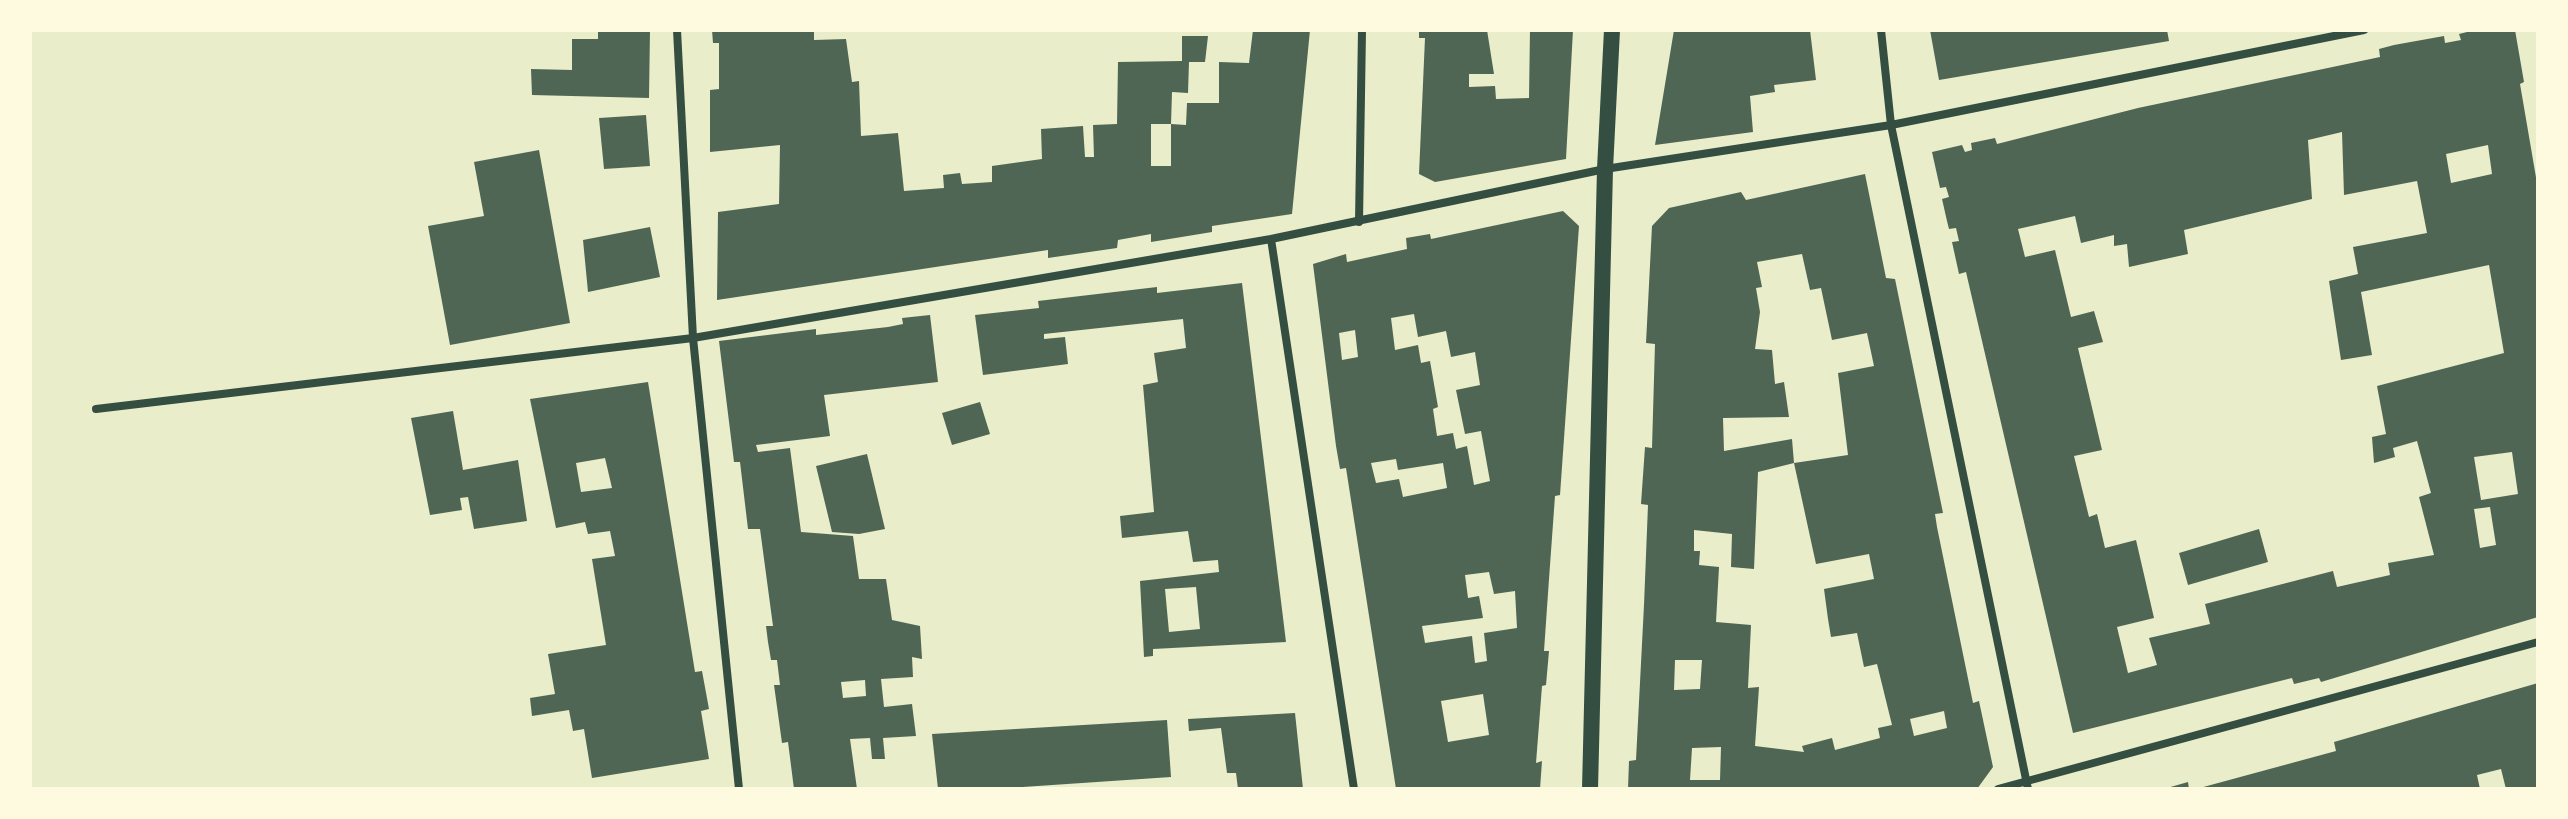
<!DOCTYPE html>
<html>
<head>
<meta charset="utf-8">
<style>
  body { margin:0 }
  #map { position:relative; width:2568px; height:819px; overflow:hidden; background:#e9edc9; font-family:"Open Sans",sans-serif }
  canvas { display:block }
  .frame { position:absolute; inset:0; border:32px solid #fefae0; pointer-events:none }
</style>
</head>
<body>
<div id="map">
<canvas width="2568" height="819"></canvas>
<div class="frame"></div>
</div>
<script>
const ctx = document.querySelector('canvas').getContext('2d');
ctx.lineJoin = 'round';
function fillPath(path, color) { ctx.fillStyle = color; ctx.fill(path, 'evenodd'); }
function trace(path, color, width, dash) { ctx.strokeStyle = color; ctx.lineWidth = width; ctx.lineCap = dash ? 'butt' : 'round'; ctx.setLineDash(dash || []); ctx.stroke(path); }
fillPath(new Path2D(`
  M 598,30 L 650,30 L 649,98 L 532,95 L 531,69 L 572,70 L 572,39 L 598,39 Z
  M 712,30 L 814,30 L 814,40 L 846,39 L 852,82 L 859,81 L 861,136 L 898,133 L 904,191 L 944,188 L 943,175 L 960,173 L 962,184 L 992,182 L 992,166 L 1042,159 L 1041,129 L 1083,126 L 1085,157 L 1094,157 L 1093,125 L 1117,124 L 1118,62 L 1182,61 L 1182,36 L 1208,36 L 1205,62 L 1189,62 L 1188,93 L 1172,92 L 1171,124 L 1151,124 L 1151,166 L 1171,166 L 1171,124 L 1186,125 L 1187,103 L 1219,103 L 1219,62 L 1249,63 L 1253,30 L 1310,30 L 1292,214 L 1212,226 L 1212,232 L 1151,242 L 1151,234 L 1118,240 L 1117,248 L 1048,258 L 1048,250 L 717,300 L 718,212 L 779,204 L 780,145 L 710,152 L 710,90 L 719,89 L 719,43 L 713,43 Z
  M 1419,30 L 1487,30 L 1494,74 L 1469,74 L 1469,87 L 1495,86 L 1496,99 L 1529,98 L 1530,30 L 1573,30 L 1566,159 L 1435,182 L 1419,174 L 1425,38 L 1419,38 Z
  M 1674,30 L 1810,30 L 1816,80 L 1774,85 L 1775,92 L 1750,96 L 1753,132 L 1655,145 Z
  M 1930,30 L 2167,30 L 2169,41 L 1939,80 Z
  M 2475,30 L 2515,30 L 2524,82 L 2520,84 L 2538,189 L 2538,617 L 2321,682 L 2319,678 L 2294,684 L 2292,678 L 2073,733 L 1966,272 L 1959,274 L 1952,242 L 1959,241 L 1956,228 L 1949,229 L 1947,221 L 1942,199 L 1949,197 L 1946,187 L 1940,188 L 1932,152 L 1962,145 L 1965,152 L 1972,150 L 1971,143 L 1995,138 L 1997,144 L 2138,108 L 2380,57 L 2379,49 L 2394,45 L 2444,36 L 2445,43 L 2461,40 L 2459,34 ZM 2342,132 L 2344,195 L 2417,181 L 2427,233 L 2353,247 L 2358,274 L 2329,281 L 2341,360 L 2372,355 L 2361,292 L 2489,265 L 2504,353 L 2377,386 L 2386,434 L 2372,437 L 2374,463 L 2395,457 L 2393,448 L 2417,441 L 2431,493 L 2419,497 L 2434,555 L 2388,563 L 2390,575 L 2337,587 L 2333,571 L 2205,604 L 2210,624 L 2149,638 L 2157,665 L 2128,673 L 2117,627 L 2154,618 L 2136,540 L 2105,548 L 2097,514 L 2089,517 L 2074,456 L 2102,450 L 2078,348 L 2103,342 L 2094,311 L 2071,317 L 2055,250 L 2025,257 L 2018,229 L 2075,216 L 2081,243 L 2114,235 L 2114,246 L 2127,244 L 2129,267 L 2188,254 L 2184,230 L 2312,199 L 2308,140 ZM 2488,145 L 2492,174 L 2451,183 L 2446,154 ZM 2512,452 L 2518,494 L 2481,500 L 2474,457 ZM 2490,507 L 2496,545 L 2480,548 L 2474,509 Z
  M 646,115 L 650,166 L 604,169 L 599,118 Z
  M 539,150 L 570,323 L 450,345 L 428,226 L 484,216 L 474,162 Z
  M 1865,174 L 1886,278 L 1895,279 L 1943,513 L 1935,514 L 1937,527 L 1973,703 L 1979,701 L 1993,767 L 1977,789 L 1628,789 L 1629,761 L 1636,760 L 1644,605 L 1648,505 L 1641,504 L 1645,447 L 1652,448 L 1655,344 L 1646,343 L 1652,226 L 1669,208 L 1741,192 L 1746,200 ZM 1802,254 L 1810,290 L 1821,288 L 1832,340 L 1867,333 L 1874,366 L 1838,373 L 1848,455 L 1794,463 L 1816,564 L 1869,554 L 1874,579 L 1824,589 L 1828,619 L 1831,637 L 1857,633 L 1864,667 L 1877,664 L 1892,725 L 1878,728 L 1880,738 L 1835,750 L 1832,738 L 1802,746 L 1804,752 L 1755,746 L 1759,687 L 1748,688 L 1751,625 L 1716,622 L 1719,567 L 1699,565 L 1700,551 L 1694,551 L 1694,530 L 1732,534 L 1731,567 L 1754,569 L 1758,472 L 1794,463 L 1792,439 L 1724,451 L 1723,418 L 1789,417 L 1784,382 L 1775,384 L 1772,350 L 1755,349 L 1760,312 L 1756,288 L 1762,287 L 1757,262 ZM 1675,660 L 1702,660 L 1700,689 L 1674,690 ZM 1944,711 L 1947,728 L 1914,736 L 1910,719 ZM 1721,747 L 1720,780 L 1690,780 L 1692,748 Z
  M 1563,211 L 1579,226 L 1560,495 L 1555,496 L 1549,579 L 1544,651 L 1549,651 L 1546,685 L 1542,686 L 1536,763 L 1542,761 L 1540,789 L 1396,789 L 1346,468 L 1340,469 L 1336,446 L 1313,264 L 1346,254 L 1347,262 L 1407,249 L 1406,238 L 1430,234 L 1431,239 ZM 1414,314 L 1418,337 L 1446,331 L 1451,357 L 1475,352 L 1480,385 L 1456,390 L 1465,434 L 1481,431 L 1490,481 L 1474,485 L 1467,446 L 1456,449 L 1453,433 L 1437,436 L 1433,409 L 1438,407 L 1430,361 L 1421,363 L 1418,345 L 1395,350 L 1391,318 ZM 1355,330 L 1358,357 L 1342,360 L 1339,333 ZM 1396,459 L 1398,470 L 1443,463 L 1447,488 L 1403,497 L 1399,479 L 1376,483 L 1371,463 ZM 1489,572 L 1494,594 L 1515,591 L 1517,628 L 1484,633 L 1487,661 L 1475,663 L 1472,636 L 1425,643 L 1422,626 L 1483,618 L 1479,596 L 1468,598 L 1465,575 ZM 1483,694 L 1489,735 L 1448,742 L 1441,701 Z
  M 650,227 L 660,277 L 588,292 L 583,240 Z
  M 1242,283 L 1286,642 L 1153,649 L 1153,656 L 1144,657 L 1140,581 L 1219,572 L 1218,560 L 1193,562 L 1188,531 L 1122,538 L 1120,516 L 1154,512 L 1143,385 L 1158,382 L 1154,353 L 1186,348 L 1183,319 L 1044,334 L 1044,339 L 1065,337 L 1068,364 L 983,375 L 975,315 L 1039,308 L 1038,301 L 1157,287 L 1157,293 ZM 1196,587 L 1200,629 L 1169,632 L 1165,589 Z
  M 930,315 L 938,382 L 824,395 L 830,436 L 756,445 L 758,452 L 790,448 L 801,532 L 853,536 L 859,579 L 886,579 L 892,620 L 920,626 L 922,659 L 912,657 L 913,677 L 881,679 L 884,707 L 912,704 L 916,736 L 883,738 L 885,759 L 872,759 L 870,738 L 850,739 L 857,789 L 794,789 L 788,742 L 782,743 L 774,685 L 780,685 L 777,660 L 771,660 L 768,642 L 766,626 L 773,626 L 760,529 L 748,529 L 740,462 L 734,462 L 719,341 L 816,329 L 816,335 L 888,327 L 903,324 L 902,318 ZM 865,680 L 866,696 L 843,698 L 841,682 Z
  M 648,382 L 695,672 L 702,671 L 709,709 L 701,711 L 709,759 L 592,778 L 584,729 L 573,731 L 569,710 L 532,716 L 530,698 L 555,694 L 548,654 L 606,645 L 592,559 L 615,556 L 610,531 L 588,534 L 585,522 L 556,528 L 530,399 ZM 605,458 L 612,488 L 581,492 L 576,463 Z
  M 980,402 L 990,434 L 952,445 L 942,413 Z
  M 453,411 L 463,470 L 518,460 L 527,521 L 474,529 L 468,497 L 460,498 L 462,510 L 430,515 L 411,418 Z
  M 867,454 L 885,529 L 859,534 L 832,532 L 816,466 Z
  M 2259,529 L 2268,562 L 2188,585 L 2179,553 Z
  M 2538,683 L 2538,789 L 2506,789 L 2501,769 L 2477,775 L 2480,789 L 2196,789 L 2336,751 L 2334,742 Z
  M 1295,713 L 1303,789 L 1238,789 L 1236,773 L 1227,773 L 1221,728 L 1189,731 L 1188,719 Z
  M 1167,720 L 1171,777 L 993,789 L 938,789 L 932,734 Z
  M 2188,782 L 2189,789 L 2167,789 L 2167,788 Z`), '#4f6655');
trace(new Path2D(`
  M 677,30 L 693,338 L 739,789
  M 1881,30 L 1891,125 L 2028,789
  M 1359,222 L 1362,30
  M 1271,239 L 1354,789
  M 96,409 L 693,338 L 1271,239 L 1605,169 L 1891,125 L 2364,30
  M 1998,789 L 2538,642`), '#344e41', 8);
trace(new Path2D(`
  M 1590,789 L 1605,169 L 1612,30`), '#344e41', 16);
</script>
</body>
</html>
